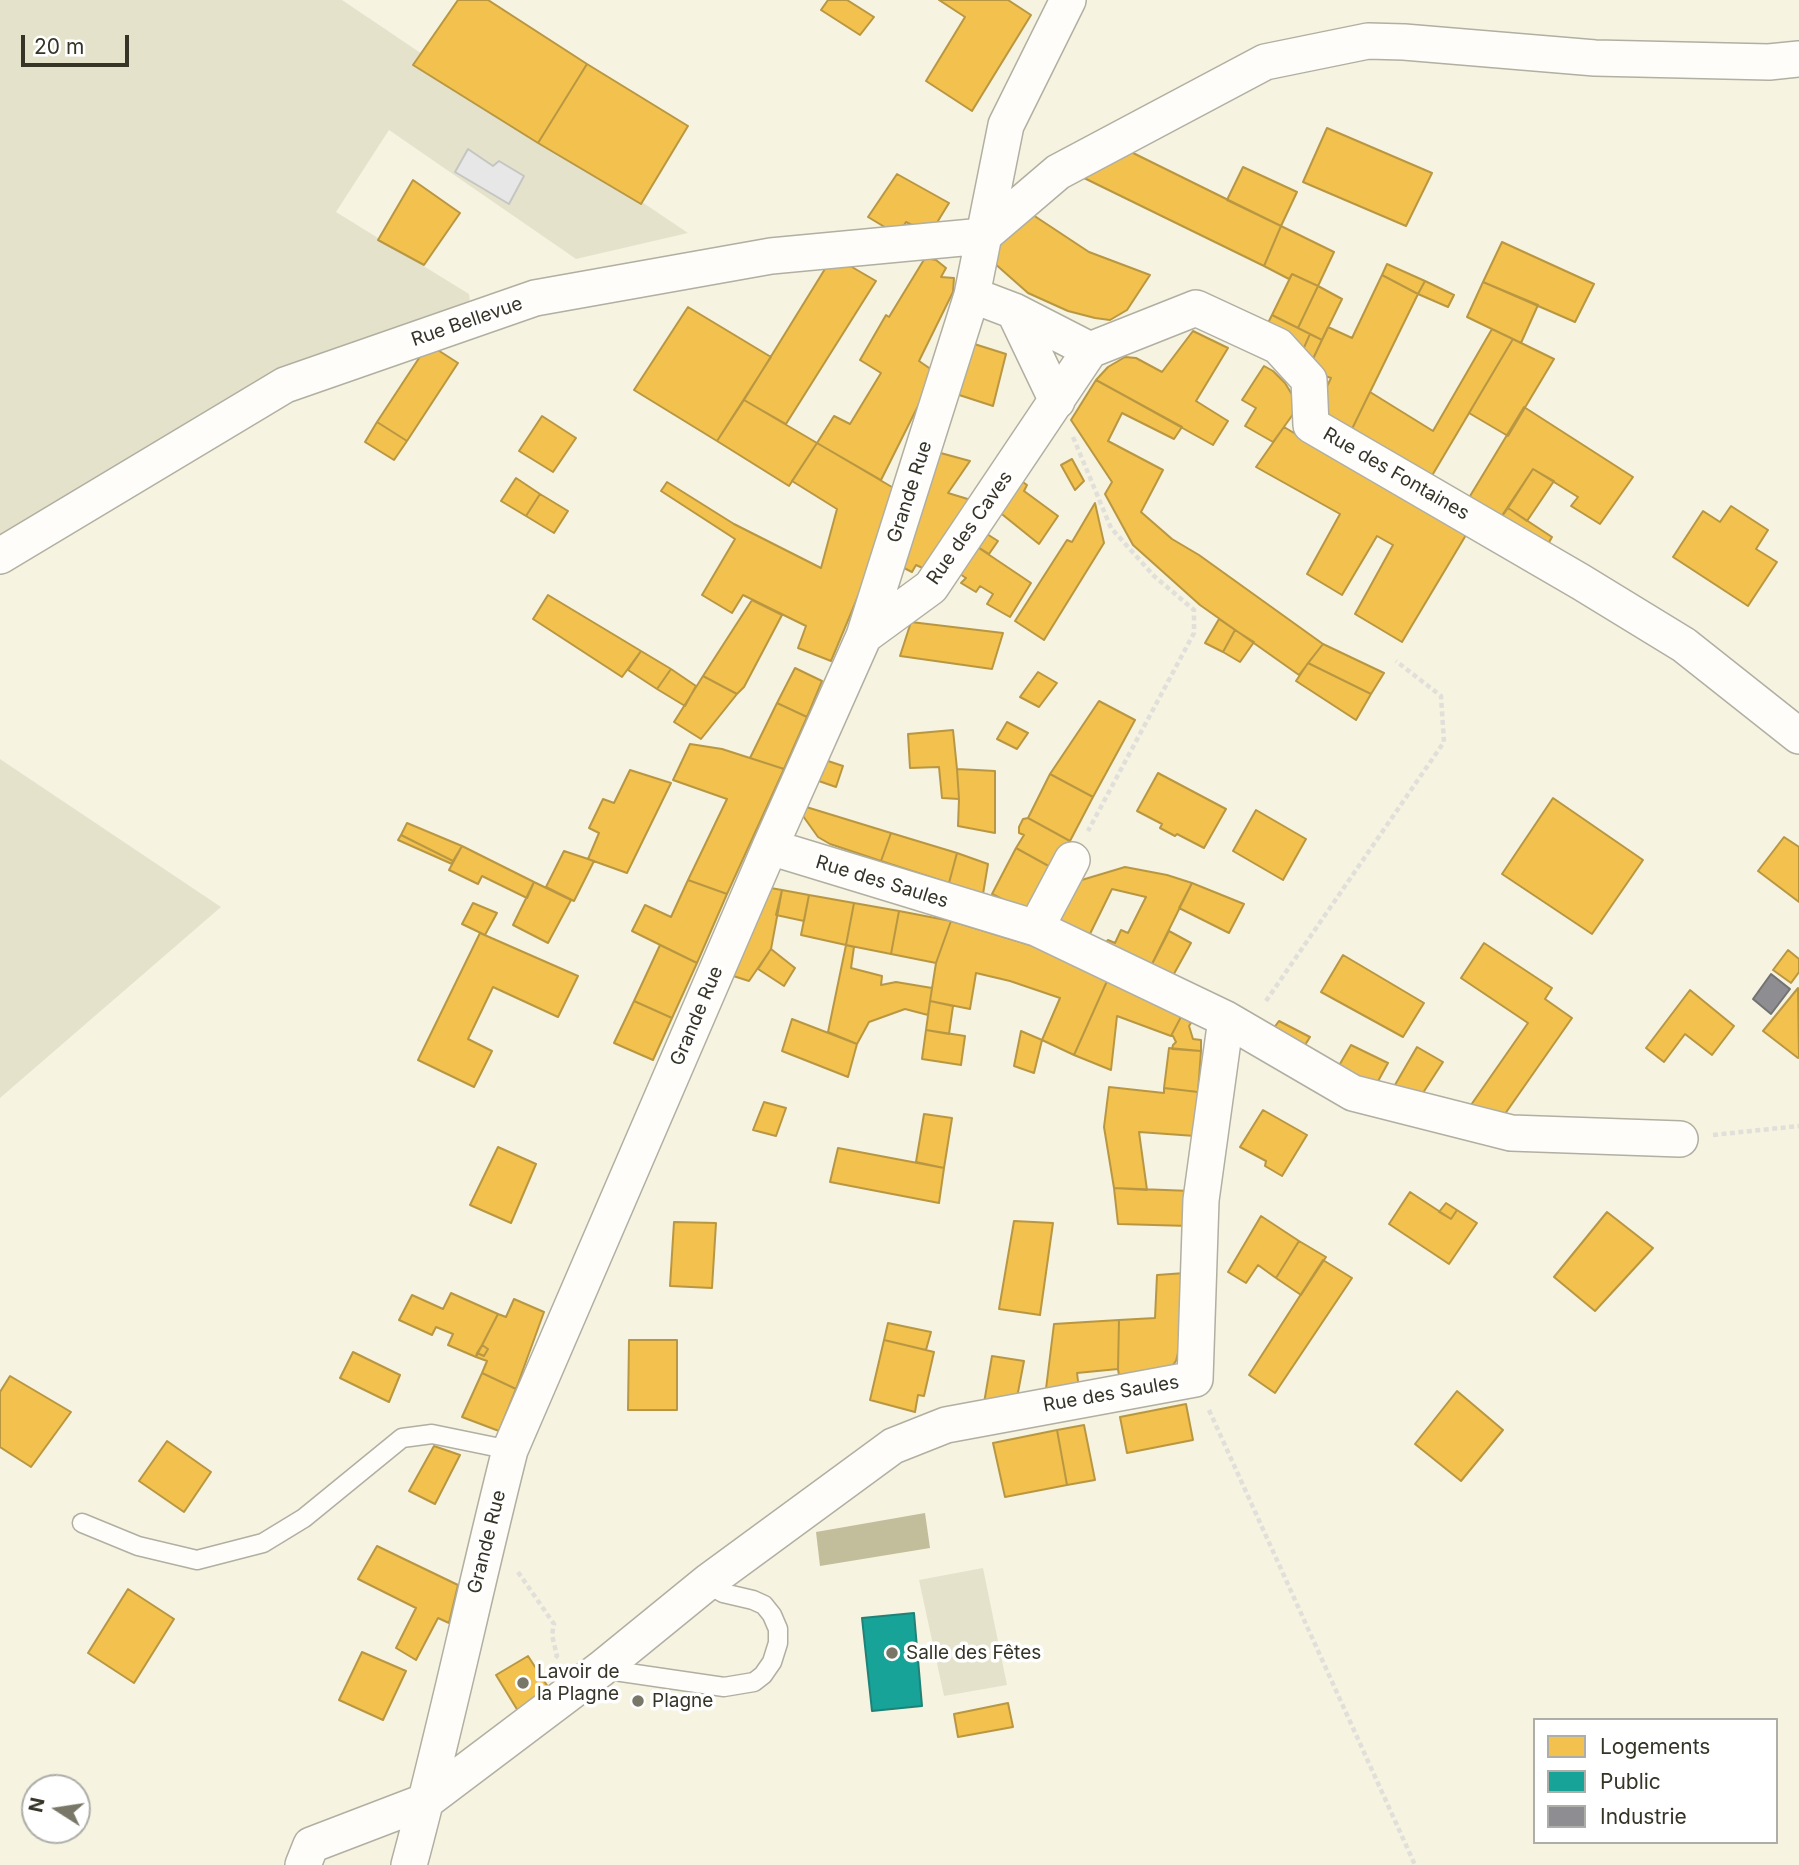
<!DOCTYPE html>
<html>
<head>
<meta charset="utf-8">
<style>
  body { margin:0 }
  #map { position:relative; width:1799px; height:1865px; overflow:hidden; background:#f6f3e0; font-family:Inter,sans-serif }
  canvas { display:block }
  .legend { position:absolute; left:1533px; top:1718px; width:245px; height:126px; box-sizing:border-box; background:#fff; border:2px solid #aeaea9; margin:0; padding:9px 12px; list-style:none; font-size:21px; color:#353427 }
  .legend li { display:flex; align-items:center; gap:14px; height:35px }
  .legend b { width:35px; border:2px solid #aeaea9 }
  .north { position:absolute; left:21px; top:1774px; width:70px; height:70px; box-sizing:border-box; background:#fff; border:2px solid #aeaea9; border-radius:50%; rotate:282deg; font-size:19px; font-weight:700; line-height:28px; text-align:center; color:#353427 }
  .north::after { content:''; display:block; margin:auto; width:24px; height:32px; background:#797768; clip-path:polygon(50% 0,100% 100%,50% 72%,0 100%) }
  .scale { position:absolute; left:21px; top:35px; width:108px; height:32px; box-sizing:border-box; border:4px solid #353427; border-top:0; padding-left:9px; font-size:21px; line-height:24px; white-space:nowrap; color:#353427; -webkit-text-stroke:5px #fff; paint-order:stroke }
</style>
</head>
<body>
<div id="map">
<canvas width="1799" height="1865"></canvas>
<ul class="legend">
<li><b style="height:19px;background:#f2c14e"></b>Logements</li>
<li><b style="height:19px;background:#17a398"></b>Public</li>
<li><b style="height:19px;background:#8d8d92"></b>Industrie</li>
</ul>
<div class="north">N</div>
<div class="scale">20 m</div>
</div>
<script>
const ctx = document.querySelector('canvas').getContext('2d');
ctx.lineJoin = 'round';
function fillPath(path, color) { ctx.fillStyle = color; ctx.fill(path, 'evenodd'); }
function trace(path, color, width, dash) { ctx.strokeStyle = color; ctx.lineWidth = width; ctx.lineCap = dash ? 'butt' : 'round'; ctx.setLineDash(dash || []); ctx.stroke(path); }
function drawText(font, color, halo, rows, align = 'center') {
  ctx.font = font + ' Inter,sans-serif'; ctx.lineWidth = 7; ctx.setLineDash([]); ctx.textBaseline = 'middle'; ctx.strokeStyle = halo; ctx.fillStyle = color; for (const [text, x, y, turn = 0] of rows) {
    ctx.save(); ctx.translate(x, y); ctx.rotate((+turn || 0) * Math.PI / 180); ctx.textAlign = isNaN(turn) ? turn : align; if (halo) ctx.strokeText(text, 0, 0); ctx.fillText(text, 0, 0); ctx.restore();
  }
}
fillPath(new Path2D(`
  M 0,0 L 342,0 L 688,233 L 576,259 L 389,130 L 336,212 L 469,294 L 473,329 L 312,389 L 0,569 Z
  M 0,759 L 221,907 L 0,1098 Z
  M 983,1568 L 1007,1685 L 944,1696 L 919,1580 Z`), '#e5e2cc');
fillPath(new Path2D(`
  M 925,1513 L 930,1548 L 820,1566 L 816,1532 Z`), '#c2bd9b');
const homes = new Path2D(`
  M 458,0 L 488,0 L 587,64 L 538,143 L 413,65 Z
  M 828,0 L 847,0 L 874,17 L 860,35 L 821,10 Z
  M 939,0 L 1008,0 L 1031,15 L 972,111 L 926,81 L 965,17 Z
  M 587,64 L 688,126 L 641,204 L 538,143 Z
  M 1327,128 L 1432,173 L 1406,226 L 1303,182 Z
  M 1125,149 L 1281,226 L 1264,266 L 1082,177 Z
  M 1243,167 L 1297,192 L 1281,226 L 1227,200 Z
  M 897,174 L 949,203 L 930,234 L 906,222 L 898,235 L 868,217 Z
  M 413,180 L 460,213 L 424,265 L 378,240 Z
  M 1030,213 L 1089,252 L 1150,275 L 1127,310 L 1110,320 L 1095,318 L 1068,311 L 1028,293 L 993,262 L 996,245 Z
  M 1281,226 L 1334,252 L 1318,286 L 1292,274 L 1289,279 L 1264,266 Z
  M 1502,242 L 1594,284 L 1575,322 L 1483,282 Z
  M 833,256 L 876,281 L 786,424 L 744,400 Z
  M 925,258 L 936,260 L 946,268 L 941,277 L 954,278 L 953,292 L 919,361 L 935,372 L 881,480 L 817,443 L 834,416 L 850,424 L 881,373 L 860,360 L 886,315 L 889,317 Z
  M 1387,264 L 1425,281 L 1418,294 L 1382,275 Z
  M 1292,274 L 1318,286 L 1298,328 L 1272,315 Z
  M 1382,275 L 1418,294 L 1350,433 L 1316,409 L 1331,378 L 1322,375 L 1311,363 L 1328,327 L 1352,338 Z
  M 1425,281 L 1454,295 L 1448,307 L 1418,294 Z
  M 1483,282 L 1538,305 L 1521,343 L 1467,317 Z
  M 1318,286 L 1342,299 L 1322,340 L 1298,328 Z
  M 688,307 L 771,357 L 717,441 L 634,390 Z
  M 1272,315 L 1310,334 L 1302,352 L 1265,329 Z
  M 1492,329 L 1513,339 L 1427,484 L 1350,433 L 1370,392 L 1433,431 Z
  M 1193,331 L 1228,348 L 1196,401 L 1228,421 L 1213,445 L 1096,380 L 1108,367 L 1125,357 L 1136,358 L 1162,372 Z
  M 1310,334 L 1322,340 L 1311,363 L 1302,352 Z
  M 1513,339 L 1554,359 L 1508,436 L 1469,413 Z
  M 968,342 L 1006,354 L 993,406 L 953,393 Z
  M 430,345 L 458,363 L 407,441 L 377,422 L 425,349 Z
  M 1264,366 L 1273,371 L 1285,383 L 1299,406 L 1273,442 L 1245,426 L 1256,408 L 1242,400 Z
  M 1096,380 L 1182,427 L 1174,439 L 1122,413 L 1108,441 L 1163,470 L 1141,512 L 1172,539 L 1199,555 L 1323,644 L 1299,675 L 1200,605 L 1133,545 L 1105,494 L 1112,482 L 1071,420 Z
  M 744,400 L 817,443 L 789,486 L 717,441 Z
  M 1524,407 L 1633,477 L 1600,524 L 1571,506 L 1578,497 L 1533,469 L 1495,526 L 1464,506 Z
  M 542,416 L 576,438 L 553,472 L 519,451 Z
  M 377,422 L 407,441 L 394,460 L 365,442 Z
  M 1284,427 L 1466,535 L 1402,642 L 1355,614 L 1393,545 L 1377,536 L 1342,595 L 1307,574 L 1340,514 L 1256,467 Z
  M 817,443 L 897,490 L 859,594 L 831,661 L 798,648 L 806,626 L 743,595 L 732,613 L 702,595 L 735,539 L 661,491 L 667,482 L 734,524 L 821,568 L 837,509 L 792,481 Z
  M 937,452 L 970,461 L 948,493 L 971,500 L 927,570 L 916,565 L 912,572 L 898,565 Z
  M 1072,459 L 1084,481 L 1075,490 L 1061,465 Z
  M 1533,469 L 1554,481 L 1527,521 L 1508,508 Z
  M 1013,475 L 1027,485 L 1024,491 L 1058,516 L 1039,544 L 993,507 Z
  M 516,478 L 540,494 L 526,516 L 501,501 Z
  M 540,494 L 568,511 L 554,533 L 526,516 Z
  M 1095,503 L 1104,543 L 1044,640 L 1015,621 L 1067,540 L 1072,542 Z
  M 1731,506 L 1768,530 L 1756,549 L 1777,562 L 1748,606 L 1673,557 L 1703,511 L 1720,522 Z
  M 1508,508 L 1552,537 L 1542,555 L 1495,526 Z
  M 979,529 L 998,541 L 989,554 L 970,542 Z
  M 970,542 L 1031,583 L 1010,617 L 987,604 L 993,594 L 980,586 L 976,592 L 961,583 L 966,578 L 952,569 Z
  M 548,595 L 641,651 L 622,677 L 533,619 Z
  M 752,600 L 782,615 L 744,687 L 737,694 L 703,676 Z
  M 1219,619 L 1235,630 L 1223,652 L 1205,643 Z
  M 911,622 L 1003,633 L 992,669 L 900,656 Z
  M 1235,630 L 1254,642 L 1240,662 L 1223,652 Z
  M 1323,644 L 1384,673 L 1371,694 L 1308,663 Z
  M 641,651 L 671,669 L 657,689 L 628,670 Z
  M 1308,663 L 1371,694 L 1356,720 L 1296,681 Z
  M 795,668 L 822,681 L 807,717 L 777,703 Z
  M 671,669 L 696,686 L 685,706 L 657,689 Z
  M 1038,672 L 1057,683 L 1039,707 L 1020,697 Z
  M 703,676 L 737,694 L 701,739 L 674,722 Z
  M 1099,701 L 1135,720 L 1093,797 L 1050,774 Z
  M 777,703 L 807,717 L 784,769 L 750,758 Z
  M 1007,722 L 1028,733 L 1017,749 L 997,739 Z
  M 953,730 L 957,769 L 959,799 L 942,798 L 939,767 L 910,768 L 908,734 Z
  M 690,744 L 722,749 L 784,769 L 727,894 L 688,880 L 727,799 L 673,780 Z
  M 822,759 L 843,766 L 836,787 L 813,779 Z
  M 957,769 L 995,771 L 995,833 L 958,826 L 959,799 Z
  M 630,770 L 671,783 L 627,873 L 588,859 L 599,833 L 589,828 L 603,799 L 614,803 Z
  M 1158,773 L 1226,809 L 1204,848 L 1177,834 L 1175,836 L 1160,828 L 1162,824 L 1137,811 Z
  M 1050,774 L 1093,797 L 1070,841 L 1028,818 Z
  M 1553,798 L 1643,860 L 1592,934 L 1502,874 Z
  M 803,806 L 891,833 L 881,861 L 830,844 L 818,837 L 803,816 Z
  M 1256,810 L 1306,839 L 1283,880 L 1233,851 Z
  M 1028,818 L 1070,841 L 1054,869 L 1016,848 L 1024,835 L 1019,833 L 1019,827 L 1023,819 Z
  M 407,823 L 462,846 L 453,861 L 401,835 Z
  M 891,833 L 957,853 L 949,883 L 881,861 Z
  M 401,835 L 453,861 L 452,864 L 398,840 Z
  M 1784,837 L 1799,847 L 1799,902 L 1758,871 Z
  M 462,846 L 534,882 L 527,898 L 482,876 L 478,884 L 449,870 Z
  M 1016,848 L 1054,869 L 1030,913 L 992,894 Z
  M 564,851 L 594,861 L 574,901 L 546,887 Z
  M 957,853 L 988,864 L 983,894 L 949,883 Z
  M 1125,867 L 1167,875 L 1192,883 L 1149,970 L 1103,946 L 1108,940 L 1115,943 L 1121,930 L 1128,933 L 1146,897 L 1112,889 L 1088,938 L 1057,923 L 1075,882 Z
  M 688,880 L 727,894 L 697,963 L 632,931 L 645,905 L 671,917 Z
  M 534,882 L 571,900 L 548,943 L 513,925 Z
  M 1192,883 L 1244,904 L 1229,933 L 1179,908 Z
  M 765,887 L 782,890 L 771,949 L 749,981 L 727,974 Z
  M 782,890 L 809,895 L 804,921 L 776,915 Z
  M 809,895 L 854,903 L 846,945 L 801,935 Z
  M 473,903 L 497,913 L 485,935 L 462,924 Z
  M 854,903 L 899,911 L 891,954 L 846,945 Z
  M 899,911 L 951,921 L 936,963 L 891,954 Z
  M 951,921 L 1112,970 L 1074,1055 L 1042,1040 L 1060,998 L 1010,981 L 976,973 L 970,1009 L 930,1001 L 936,963 Z
  M 1169,931 L 1191,943 L 1170,981 L 1149,970 Z
  M 480,933 L 578,976 L 558,1017 L 493,987 L 468,1039 L 492,1051 L 474,1087 L 418,1060 Z
  M 1484,943 L 1552,988 L 1545,999 L 1572,1018 L 1500,1121 L 1464,1115 L 1528,1023 L 1461,978 Z
  M 660,945 L 697,963 L 672,1018 L 634,1001 Z
  M 846,945 L 854,947 L 851,968 L 882,976 L 881,985 L 896,982 L 932,988 L 928,1015 L 905,1009 L 869,1022 L 857,1044 L 828,1032 Z
  M 771,949 L 795,968 L 784,986 L 758,969 Z
  M 1788,950 L 1799,959 L 1799,972 L 1791,983 L 1773,970 Z
  M 1343,955 L 1424,1003 L 1403,1037 L 1321,992 Z
  M 1112,970 L 1182,1015 L 1171,1036 L 1117,1016 L 1111,1070 L 1074,1055 Z
  M 1798,988 L 1799,1057 L 1798,1058 L 1763,1031 Z
  M 1690,990 L 1734,1026 L 1712,1055 L 1685,1034 L 1664,1062 L 1646,1048 Z
  M 634,1001 L 672,1018 L 653,1060 L 614,1043 Z
  M 930,1001 L 953,1006 L 949,1034 L 926,1030 Z
  M 1182,1015 L 1191,1023 L 1189,1026 L 1193,1039 L 1201,1040 L 1201,1051 L 1172,1049 L 1173,1045 L 1176,1042 L 1173,1036 L 1171,1036 Z
  M 792,1019 L 857,1044 L 848,1077 L 782,1051 Z
  M 1279,1021 L 1310,1037 L 1302,1050 L 1270,1033 Z
  M 926,1030 L 965,1036 L 961,1065 L 922,1059 Z
  M 1021,1031 L 1042,1040 L 1034,1073 L 1014,1066 Z
  M 1351,1045 L 1388,1063 L 1377,1083 L 1337,1069 Z
  M 1417,1047 L 1443,1062 L 1419,1099 L 1392,1090 Z
  M 1169,1048 L 1201,1051 L 1198,1092 L 1164,1088 Z
  M 1109,1087 L 1164,1093 L 1164,1088 L 1198,1092 L 1195,1136 L 1139,1132 L 1147,1190 L 1114,1188 L 1104,1127 Z
  M 764,1102 L 786,1108 L 776,1136 L 753,1130 Z
  M 1263,1110 L 1307,1135 L 1282,1176 L 1265,1166 L 1266,1161 L 1240,1147 Z
  M 924,1114 L 952,1118 L 944,1168 L 916,1162 Z
  M 498,1147 L 536,1164 L 511,1223 L 470,1205 Z
  M 838,1148 L 944,1168 L 939,1203 L 830,1182 Z
  M 1114,1188 L 1191,1191 L 1189,1226 L 1118,1224 Z
  M 1410,1192 L 1451,1219 L 1457,1210 L 1477,1223 L 1449,1264 L 1389,1224 Z
  M 1446,1203 L 1457,1210 L 1451,1219 L 1439,1212 Z
  M 1607,1212 L 1653,1248 L 1595,1311 L 1554,1277 Z
  M 1261,1216 L 1299,1241 L 1276,1278 L 1258,1265 L 1246,1283 L 1228,1272 Z
  M 1014,1221 L 1053,1223 L 1040,1315 L 999,1309 Z
  M 674,1222 L 716,1223 L 712,1288 L 670,1286 Z
  M 1299,1241 L 1326,1257 L 1301,1295 L 1276,1278 Z
  M 1323,1260 L 1352,1278 L 1275,1393 L 1249,1375 Z
  M 1185,1273 L 1180,1345 L 1176,1361 L 1172,1366 L 1121,1389 L 1118,1369 L 1119,1320 L 1155,1318 L 1157,1275 Z
  M 451,1293 L 498,1314 L 476,1357 L 448,1345 L 453,1334 L 436,1327 L 432,1335 L 399,1320 L 412,1295 L 443,1309 Z
  M 514,1299 L 544,1312 L 516,1389 L 482,1373 L 487,1361 L 476,1357 L 477,1353 L 484,1356 L 488,1349 L 482,1345 L 498,1314 L 506,1317 Z
  M 1119,1320 L 1118,1369 L 1077,1373 L 1080,1397 L 1044,1405 L 1054,1324 Z
  M 888,1323 L 931,1332 L 926,1350 L 884,1340 Z
  M 629,1340 L 677,1340 L 677,1410 L 628,1410 Z
  M 884,1340 L 934,1352 L 924,1396 L 918,1395 L 915,1412 L 870,1400 Z
  M 482,1345 L 488,1349 L 484,1356 L 477,1353 Z
  M 353,1352 L 400,1375 L 389,1402 L 340,1378 Z
  M 992,1356 L 1024,1361 L 1015,1408 L 983,1409 Z
  M 482,1373 L 516,1389 L 499,1431 L 462,1417 Z
  M 10,1376 L 71,1412 L 31,1467 L 0,1447 L 0,1392 Z
  M 1457,1391 L 1503,1430 L 1461,1481 L 1415,1444 Z
  M 1186,1404 L 1193,1440 L 1127,1453 L 1120,1417 Z
  M 1084,1425 L 1095,1480 L 1067,1485 L 1057,1430 Z
  M 1057,1430 L 1067,1485 L 1005,1497 L 993,1443 Z
  M 167,1441 L 211,1472 L 184,1512 L 139,1481 Z
  M 434,1446 L 460,1455 L 435,1504 L 409,1491 Z
  M 377,1546 L 458,1585 L 449,1623 L 438,1618 L 416,1660 L 396,1648 L 416,1608 L 358,1579 Z
  M 128,1589 L 174,1619 L 134,1683 L 88,1653 Z
  M 362,1652 L 406,1671 L 383,1720 L 339,1700 Z
  M 528,1656 L 550,1690 L 518,1711 L 496,1675 Z
  M 1008,1703 L 1013,1727 L 958,1737 L 954,1714 Z`);
fillPath(homes, '#f2c14e');
trace(homes, '#b99742', 2);
const public = new Path2D(`
  M 914,1613 L 922,1706 L 872,1711 L 862,1618 Z`);
fillPath(public, '#17a398');
trace(public, '#208276', 2);
const industry = new Path2D(`
  M 1771,974 L 1790,989 L 1771,1014 L 1753,999 Z`);
fillPath(industry, '#8d8d92');
trace(industry, '#737272', 2);
const building = new Path2D(`
  M 468,149 L 493,166 L 499,161 L 524,176 L 509,204 L 455,172 Z`);
fillPath(building, '#e7e7e7');
trace(building, '#c5c5c2', 2);
const lane = new Path2D(`
  M 82,1523 L 138,1546 L 197,1560 L 263,1543 L 304,1518 L 402,1438 L 432,1434 L 510,1450
  M 601,1669 L 724,1687 L 754,1682 L 763,1675 L 772,1662 L 778,1643 L 778,1629 L 772,1615 L 764,1605 L 753,1600 L 723,1593 L 716,1589 L 709,1581`);
const street = new Path2D(`
  M 983,236 L 1058,172 L 1265,62 L 1368,41 L 1404,42 L 1595,58 L 1769,62 L 1799,59
  M 972,295 L 1014,311 L 1090,350 L 1196,308 L 1278,346 L 1309,380 L 1311,425 L 1581,582 L 1684,645 L 1799,736
  M 1014,311 L 1057,401
  M 0,556 L 285,385 L 535,298 L 771,256 L 983,236
  M 864,636 L 931,587 L 1090,350
  M 770,847 L 1036,928 L 1226,1019 L 1353,1093 L 1511,1133 L 1680,1139
  M 1036,928 L 1072,860
  M 303,1865 L 311,1845 L 426,1801 L 601,1669 L 709,1581 L 893,1446 L 946,1425 L 1195,1379 L 1201,1200 L 1226,1019
  M 409,1865 C 446,1728 475,1588 510,1450 L 770,847 L 864,636 L 972,295 L 1006,125 L 1068,0`);
trace(lane, '#b1afa1', 21);
trace(street, '#b1afa1', 38);
trace(new Path2D(`
  M 1073,437 L 1111,528 L 1154,576 L 1194,610 L 1194,633 L 1088,831
  M 1266,1001 L 1444,742 L 1441,696 L 1396,661
  M 1713,1135 L 1799,1126
  M 1209,1410 L 1415,1865
  M 518,1572 L 554,1624 L 552,1635 L 557,1656 L 555,1658`), '#e1dfda', 4.5, [5, 3.5]);
trace(lane, '#fefdfa', 18);
trace(street, '#fefdfa', 35);
for (const [x, y, r, color] of [
  [892,1653,7,"#797768"],
  [523,1683,7,"#797768"],
  [638,1701,7,"#797768"]
]) { const dot = new Path2D(); dot.arc(x, y, r, 0, 2 * Math.PI); ctx.fillStyle = color; ctx.fill(dot); trace(dot, '#fff', 2.5); }
drawText('19px', '#353427', '#fff', [
  ["Rue Bellevue",467,322,-19],
  ["Rue des Fontaines",1396,474,30],
  ["Grande Rue",910,492,-72],
  ["Rue des Caves",970,528,-55],
  ["Rue des Saules",882,882,17],
  ["Grande Rue",697,1016,-67],
  ["Rue des Saules",1111,1394,-10],
  ["Grande Rue",487,1542,-76]
]);
drawText('19px', '#353427', '#fff', [
  ["Salle des Fêtes",906,1653],
  ["Lavoir de",537,1672],
  ["la Plagne",537,1694],
  ["Plagne",652,1701]
], 'left');
</script>
</body>
</html>
